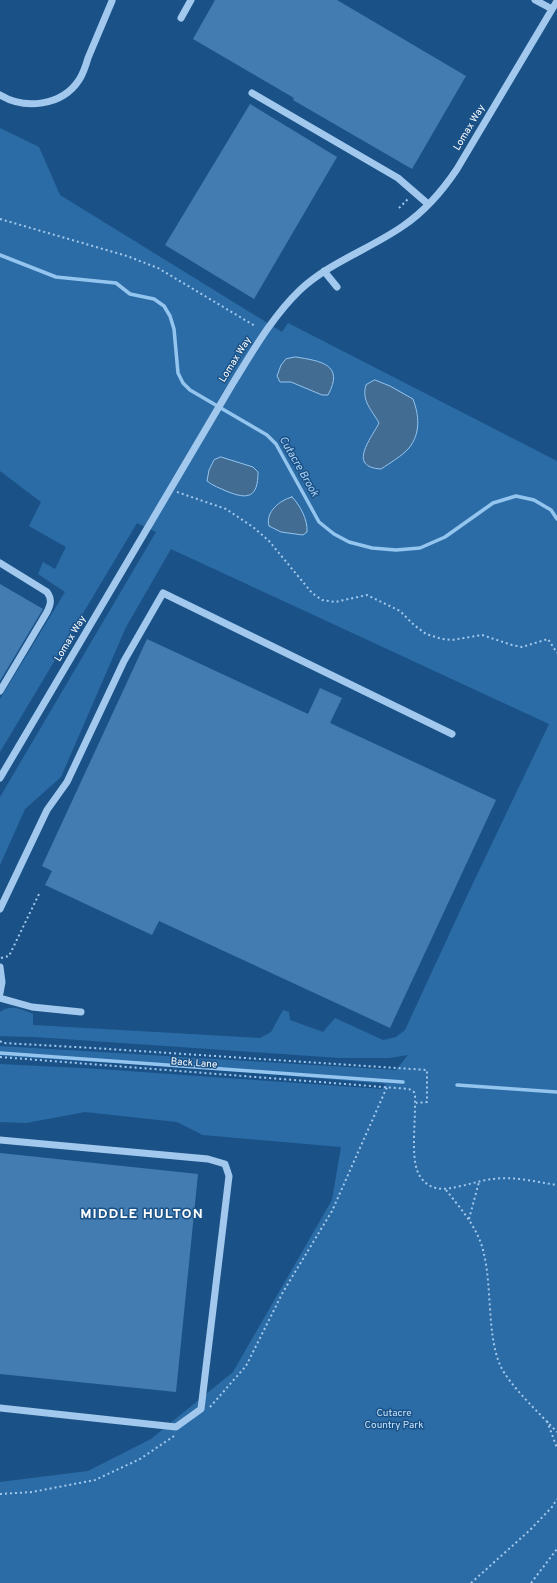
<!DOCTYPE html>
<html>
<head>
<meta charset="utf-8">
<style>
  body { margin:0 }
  canvas { display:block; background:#1a5288 }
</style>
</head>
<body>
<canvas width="557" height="1583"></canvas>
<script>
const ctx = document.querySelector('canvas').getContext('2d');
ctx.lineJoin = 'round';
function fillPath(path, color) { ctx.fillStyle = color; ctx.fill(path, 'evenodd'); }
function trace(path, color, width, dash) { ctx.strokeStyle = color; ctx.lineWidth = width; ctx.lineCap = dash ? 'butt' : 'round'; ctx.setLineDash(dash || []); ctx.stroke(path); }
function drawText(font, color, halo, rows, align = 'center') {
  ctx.font = font + ' Overpass,sans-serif'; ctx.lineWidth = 3; ctx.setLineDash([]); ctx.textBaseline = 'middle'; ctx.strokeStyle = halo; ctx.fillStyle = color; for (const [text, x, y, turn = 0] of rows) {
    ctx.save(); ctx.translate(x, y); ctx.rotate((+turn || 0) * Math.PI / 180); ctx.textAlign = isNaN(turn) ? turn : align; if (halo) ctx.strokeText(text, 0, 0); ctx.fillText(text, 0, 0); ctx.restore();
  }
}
fillPath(new Path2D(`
  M 0,128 L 39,147 L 60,195 L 282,332 L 288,323 L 557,461 L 557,1583 L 0,1583 L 0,1482 L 88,1471 L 151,1439 L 233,1372 L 332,1200 L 341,1147 L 203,1135 L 177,1122 L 85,1112 L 26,1123 L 0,1122 L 0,1064 L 99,1069 L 382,1089 L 386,1084 L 184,1067 L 0,1056 L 0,1046 L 396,1070 L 408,1055 L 389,1058 L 340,1058 L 35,1037 L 0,1036 L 0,1012 C 11,1004 21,1009 33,1014 L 33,1025 L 260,1038 L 271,1032 L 283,1010 L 289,1012 L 290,1020 L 323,1032 L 335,1018 L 383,1040 L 396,1037 L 405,1030 L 466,898 L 549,724 L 171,549 L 126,627 L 61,777 L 25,809 L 0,865 L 0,797 L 156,532 L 137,523 L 0,752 L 0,699 L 65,592 L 38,574 L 43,562 L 55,569 L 66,547 L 29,526 L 41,502 L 0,471 Z`), '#2c6ca6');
const water = new Path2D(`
  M 296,357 C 320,361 345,364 328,395 L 322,395 L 291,382 L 280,382 L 277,376 L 281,365 L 286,359 Z
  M 375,380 L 390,386 L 413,399 C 419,415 421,433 409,448 C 402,456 390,463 381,469 C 347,467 371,439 379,423 C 372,410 361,401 366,385 Z
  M 221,457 L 253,467 L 258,472 C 258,498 248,500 226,491 C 220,488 213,486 207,481 L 209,470 L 214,460 Z
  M 292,497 C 300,505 308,520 307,532 L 303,535 L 281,532 L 269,526 C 265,512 280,500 292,497 Z`);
fillPath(water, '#436c93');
trace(water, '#94c5ef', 1);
trace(new Path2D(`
  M 0,255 L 56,277 L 116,283 L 130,294 L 154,299 L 164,306 L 170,316 L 174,329 L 178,373 L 183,383 L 190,390 L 267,435 L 276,444 L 319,522 L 334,534 L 349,542 L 372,548 L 396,550 L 420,548 L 445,537 L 493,503 L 516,496 L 534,500 L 551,510 L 557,519
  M 0,1053 L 403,1082
  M 457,1085 L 557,1092`), '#94c5ef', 3.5);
fillPath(new Path2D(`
  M 215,0 L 337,0 L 466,76 L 412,169 L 293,100 L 294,98 L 193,39 Z
  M 250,104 L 337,157 L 254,299 L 165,245 Z
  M 0,584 L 43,609 L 0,681 Z
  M 147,639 L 308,714 L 320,688 L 342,698 L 330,723 L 496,800 L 390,1028 L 159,921 L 152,935 L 45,885 L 52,871 L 42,866 Z
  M 0,1153 L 198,1174 L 176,1392 L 0,1374 Z`), '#427cb1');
trace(new Path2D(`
  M 399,208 L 408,199
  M 0,219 L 127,256 L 158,268 L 255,326
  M 177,492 L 226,509 L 253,527 L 269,541 L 312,593 L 322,600 L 335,602 L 367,595 L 400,611 L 414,625 L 426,634 L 442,639 L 452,640 L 482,635 L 512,645 L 522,647 L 548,639 L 557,653
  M 1,958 L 9,956 L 40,892
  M 0,1041 L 3,1043 L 93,1048 L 427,1070 L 427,1102 L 416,1103
  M 0,1057 L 409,1089 L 414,1092 L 415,1096 C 416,1116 411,1153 417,1170 C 420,1179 427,1186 436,1188 C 449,1192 478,1180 493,1179 C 514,1176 536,1182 557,1185
  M 446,1190 C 461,1209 479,1229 484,1254 C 492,1288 487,1334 500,1365 C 509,1385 541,1415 557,1432
  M 469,1219 L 479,1182
  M 210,1407 L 246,1366 L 283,1292 L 332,1211 L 387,1087
  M 547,1421 L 557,1448
  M 0,1494 L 32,1492 L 95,1480 L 140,1459 L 174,1436
  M 471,1583 L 530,1530 L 552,1507 L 557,1499
  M 531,1583 L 557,1549`), '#a2c9ed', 2, [2, 3]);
trace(new Path2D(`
  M 535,0 L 552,9
  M 181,18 L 191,0
  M 252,93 L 398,178 L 428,204
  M 0,95 C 25,110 62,106 79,80 C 83,74 86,65 88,58 C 96,39 104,20 112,1
  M 324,271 L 337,287
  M 0,563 L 47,592 C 52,599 51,604 47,612 L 0,691
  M 0,778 L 233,383 C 253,351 272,317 300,290 C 330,262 370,249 403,226 C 425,211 443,190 457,169 L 557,1
  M 0,909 L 47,810 L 67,782 L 124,661 L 163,593 L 452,734
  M 0,967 L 2,982 L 0,993
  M 0,998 L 32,1007 L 81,1012
  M 0,1140 L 208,1159 L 225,1164 L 229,1176 L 201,1409 L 176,1427 L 0,1408`), '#a2c9ed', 7);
drawText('10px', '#fff', '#1a5288', [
  ["Lomax Way",470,128,-59],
  ["Lomax Way",236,360,-58],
  ["Lomax Way",71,639,-59],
  ["Back Lane",194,1064,4]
]);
drawText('10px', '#c7e2f9', '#1a5288', [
  ["Cutacre",394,1414],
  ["Country Park",394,1426]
]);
drawText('italic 11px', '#add3f4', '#1a5288', [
  ["Cutacre Brook",298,467,60]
]);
ctx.letterSpacing = '1px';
drawText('bold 14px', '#fff', '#1a5288', [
  ["MIDDLE HULTON",142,1215]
]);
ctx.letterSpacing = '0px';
</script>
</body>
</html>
